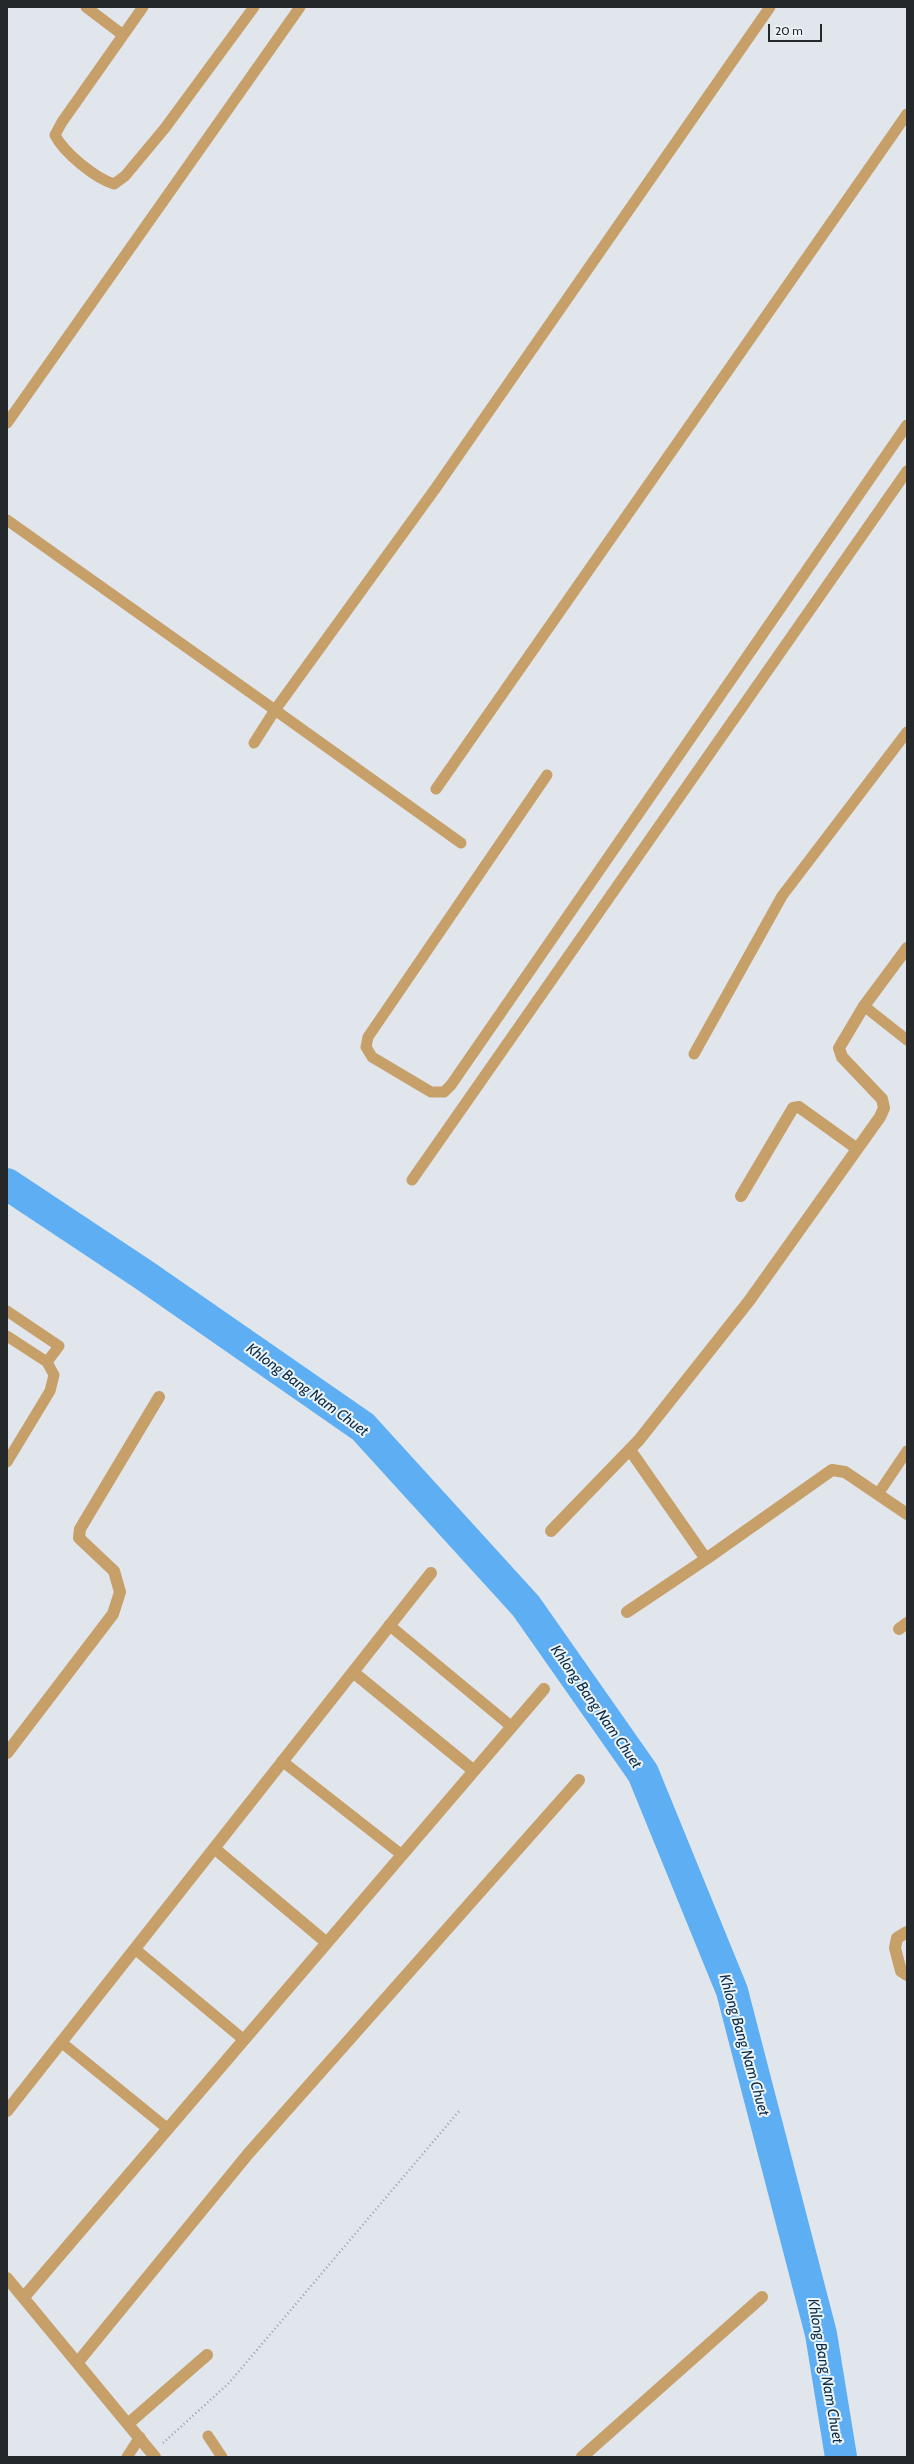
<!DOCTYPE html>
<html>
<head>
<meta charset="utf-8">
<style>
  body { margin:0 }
  #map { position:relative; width:914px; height:2464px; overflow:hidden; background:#e0e6ec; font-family:Cabin,sans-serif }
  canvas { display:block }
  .frame { position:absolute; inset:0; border:8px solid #25282a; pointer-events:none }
  .scale { position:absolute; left:768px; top:24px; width:54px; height:18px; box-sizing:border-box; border:2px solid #25282a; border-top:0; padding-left:5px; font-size:12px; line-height:14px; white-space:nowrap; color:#25282a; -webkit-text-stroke:3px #edf4fa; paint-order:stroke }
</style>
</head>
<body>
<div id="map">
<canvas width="914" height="2464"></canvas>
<div class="frame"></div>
<div class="scale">20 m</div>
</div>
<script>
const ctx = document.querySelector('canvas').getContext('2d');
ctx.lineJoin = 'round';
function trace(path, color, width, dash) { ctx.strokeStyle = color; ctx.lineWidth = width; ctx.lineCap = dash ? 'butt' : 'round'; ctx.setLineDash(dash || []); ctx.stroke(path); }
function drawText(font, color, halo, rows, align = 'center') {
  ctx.font = font + ' Cabin,sans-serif'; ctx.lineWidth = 4; ctx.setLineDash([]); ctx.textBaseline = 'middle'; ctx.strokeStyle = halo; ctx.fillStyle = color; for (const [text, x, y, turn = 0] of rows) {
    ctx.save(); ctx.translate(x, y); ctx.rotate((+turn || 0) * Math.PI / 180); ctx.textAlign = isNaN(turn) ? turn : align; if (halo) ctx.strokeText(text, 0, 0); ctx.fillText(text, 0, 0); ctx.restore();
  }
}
trace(new Path2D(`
  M 7,1184 L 144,1275 L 363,1427 L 526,1606 L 643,1773 L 732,1991 L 821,2334 L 841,2457`), '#5eaef3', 32);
trace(new Path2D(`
  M 163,2443 L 229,2383 L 460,2110`), '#9ca1a6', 2.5, [1, 3]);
trace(new Path2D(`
  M 86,7 L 123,35
  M 143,7 L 62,122 L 55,135 C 64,153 95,178 114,184 L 125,176 L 165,128 L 254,7
  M 7,423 L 300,7
  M 7,520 L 275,710 L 435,489 L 770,7
  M 254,743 L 275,710 L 461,843
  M 547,775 L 368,1037 L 366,1047 L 372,1057 L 431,1092 L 444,1092 L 451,1085 L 907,425
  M 436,789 L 907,114
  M 864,1006 L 907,1040
  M 694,1054 L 782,896 L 907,732
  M 412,1180 L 907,471
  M 7,1311 L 59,1346 L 47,1362
  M 7,1336 L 47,1362 L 54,1375 L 50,1391 L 7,1462
  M 878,1494 L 907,1451
  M 389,1625 L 512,1727
  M 282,1761 L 402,1855
  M 135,1949 L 244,2040
  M 61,2042 L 168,2129
  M 208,2436 L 222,2457
  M 127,2457 L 140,2437`), '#c69f69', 11);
trace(new Path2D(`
  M 741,1196 L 793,1108 L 799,1107 L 856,1148
  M 630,1450 L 706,1559 L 832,1470 L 845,1472 L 907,1514
  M 551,1531 L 639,1440 L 749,1301 L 880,1117 L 884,1108 L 882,1099 L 842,1057 L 839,1048 L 864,1006 L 907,948
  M 627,1612 L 706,1559
  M 899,1629 L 907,1623
  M 353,1672 L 474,1771
  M 7,1753 L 113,1614 L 120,1592 L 114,1571 L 79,1538 L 80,1529 L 159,1397
  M 214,1848 L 327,1943
  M 907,1932 L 897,1938 L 895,1948 L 901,1971 L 907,1975
  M 7,2111 L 431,1573
  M 7,2278 L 155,2457
  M 24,2297 L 544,1689
  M 78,2362 L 248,2154 L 579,1780
  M 129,2423 L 207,2355
  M 582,2457 L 762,2297`), '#c69f69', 12);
drawText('italic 15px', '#0a2c47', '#edf4fa', [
  ["Khlong Bang Nam Chuet",307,1390,36],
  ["Khlong Bang Nam Chuet",596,1707,55],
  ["Khlong Bang Nam Chuet",744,2045,74],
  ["Khlong Bang Nam Chuet",825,2371,80]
]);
</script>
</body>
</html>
